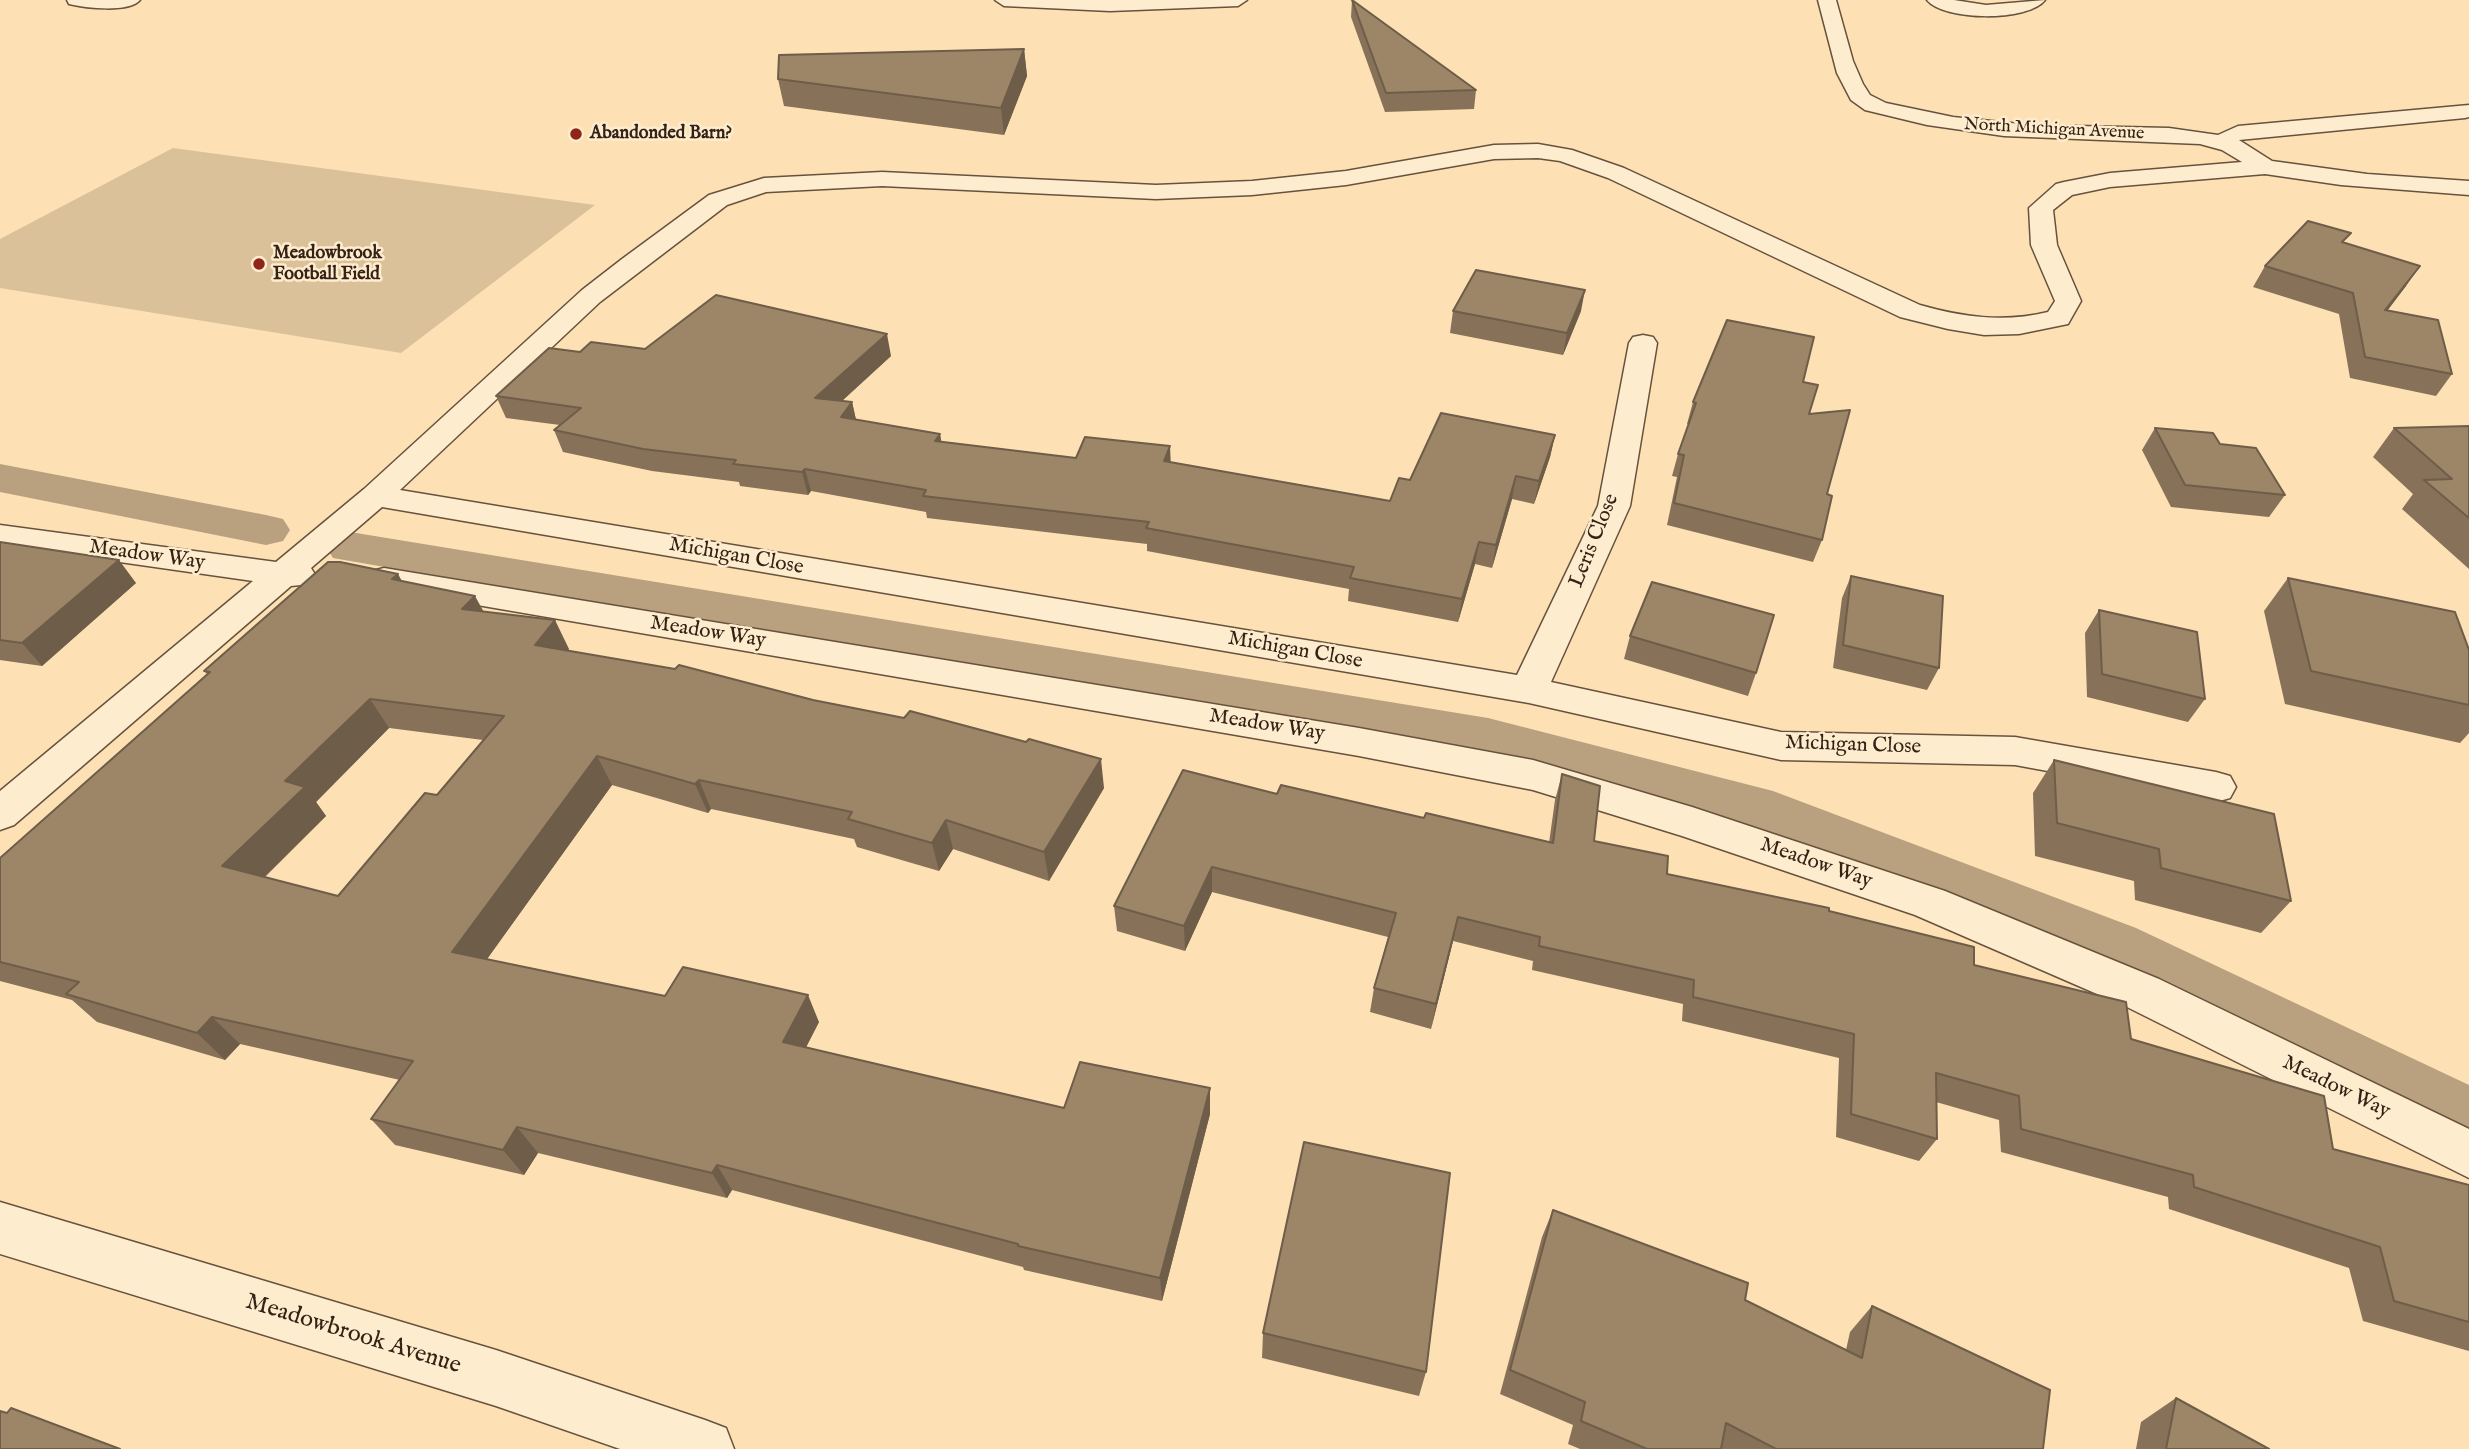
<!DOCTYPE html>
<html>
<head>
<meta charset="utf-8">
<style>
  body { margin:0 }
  canvas { display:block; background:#fde1b4 }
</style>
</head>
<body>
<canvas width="2469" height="1449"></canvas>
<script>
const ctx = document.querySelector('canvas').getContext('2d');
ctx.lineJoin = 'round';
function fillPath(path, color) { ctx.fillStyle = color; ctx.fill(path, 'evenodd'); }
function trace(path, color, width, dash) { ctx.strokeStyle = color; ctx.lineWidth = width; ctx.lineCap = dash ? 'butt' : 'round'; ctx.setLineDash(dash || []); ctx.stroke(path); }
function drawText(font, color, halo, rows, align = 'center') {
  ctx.font = font + ' "IM FELL English",serif'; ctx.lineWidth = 5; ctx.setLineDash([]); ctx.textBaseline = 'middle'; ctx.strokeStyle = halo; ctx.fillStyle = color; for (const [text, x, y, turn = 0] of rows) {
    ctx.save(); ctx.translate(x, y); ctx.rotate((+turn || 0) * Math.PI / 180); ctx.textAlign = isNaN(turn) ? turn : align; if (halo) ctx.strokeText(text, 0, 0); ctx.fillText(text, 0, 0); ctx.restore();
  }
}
fillPath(new Path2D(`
  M 173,148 L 595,205 L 401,353 L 0,288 L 0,239 Z`), '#dbc199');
fillPath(new Path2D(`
  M 0,464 L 266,515 L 283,519 L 290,530 L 283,541 L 266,545 L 0,492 Z
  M 350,532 L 1488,718 L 1773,791 L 2136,928 L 2469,1085 L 2469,1153 L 2444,1143 L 2090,966 L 1759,833 L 1488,760 L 333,558 L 326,547 L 333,536 Z`), '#b9a07e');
const street = new Path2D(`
  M 67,0 L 140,0 C 129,13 85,8 69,4 Z
  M 995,0 L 1247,0 L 1238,6 L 1110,11 L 1004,6 Z
  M 1818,0 L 1836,0 L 1853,61 L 1863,84 L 1870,95 L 1886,103 L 1953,117 L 2030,125 L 2169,128 L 2218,135 L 2238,126 L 2469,105 L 2469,117 L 2465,118 L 2239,140 L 2272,161 L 2367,174 L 2469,181 L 2469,195 L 2341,185 L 2265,174 L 2110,187 L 2072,195 L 2053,210 L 2057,245 L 2081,301 L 2068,324 L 2019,334 L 1984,335 L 1948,329 L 1900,317 L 1608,178 L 1560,161 L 1538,158 L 1494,159 L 1346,185 L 1252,195 L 1156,199 L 882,186 L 766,192 L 727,205 L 600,302 L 400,490 L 1517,675 L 1598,506 L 1629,343 L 1633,337 L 1643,335 L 1653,337 L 1657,343 L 1630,506 L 1551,682 L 1781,732 L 2015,737 L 2216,772 L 2230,776 L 2236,787 L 2230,798 L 2216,802 L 2015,765 L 1781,760 L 1529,703 L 382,507 L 311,568 L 316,576 L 311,584 L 291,586 L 14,825 L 0,830 L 0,791 L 253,581 L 0,545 L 0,525 L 276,562 L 364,489 L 582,290 L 622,259 L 709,195 L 764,178 L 882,172 L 1156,185 L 1252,181 L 1346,171 L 1494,145 L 1538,144 L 1572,150 L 1624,168 L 1920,305 C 1962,317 2004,323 2048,312 L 2055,301 L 2031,245 L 2029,208 L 2056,184 L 2064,182 L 2110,173 L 2242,162 L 2222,150 L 2200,144 L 2004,136 L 1927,125 L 1865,110 L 1851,100 L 1837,73 Z
  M 1927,0 L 1954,0 L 1986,5 L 2045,0 C 2028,22 1944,21 1927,0 Z
  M 384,568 L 1359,728 L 1533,760 L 1692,807 L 1945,891 L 2159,979 L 2469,1129 L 2469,1178 L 2127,1007 L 1915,915 L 1682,836 L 1533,790 L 1359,756 L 372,587 L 367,579 L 372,571 Z
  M 0,1202 L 496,1350 L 705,1420 L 726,1428 L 734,1449 L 620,1449 L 496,1406 L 0,1254 Z`);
trace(street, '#67523e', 3);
fillPath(street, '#feecce');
fillPath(new Path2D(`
  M 1352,0 L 1476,90 L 1474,109 L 1385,112 L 1351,17 Z
  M 1024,49 L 1027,76 L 1004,135 L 784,106 L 778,79 Z
  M 2345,243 L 2406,286 L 2388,310 L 2452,374 L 2436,396 L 2350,378 L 2339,314 L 2253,287 L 2265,266 Z
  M 1453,311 L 1581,311 L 1563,355 L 1450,333 Z
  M 645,349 L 891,356 L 842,401 L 852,402 L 856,420 L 940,434 L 941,442 L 1076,458 L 1170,462 L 1390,501 L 1410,480 L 1555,435 L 1550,457 L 1534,504 L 1512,499 L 1492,568 L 1475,564 L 1458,622 L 1348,601 L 1349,589 L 1147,551 L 1147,544 L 927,518 L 926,512 L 811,491 L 808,495 L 740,486 L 739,482 L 652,471 L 563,452 L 554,430 L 560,425 L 506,418 L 496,396 Z
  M 1803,382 L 1809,414 L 1827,494 L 1822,540 L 1813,562 L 1667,525 L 1677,477 L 1672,476 L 1678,454 L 1689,424 L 1687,424 L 1693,402 Z
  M 2469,426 L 2469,569 L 2402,509 L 2413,494 L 2373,457 L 2394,428 Z
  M 2155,428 L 2220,444 L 2285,495 L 2269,517 L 2171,507 L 2142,450 Z
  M 0,542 L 136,583 L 42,666 L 0,660 Z
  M 1851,576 L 1939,668 L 1927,690 L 1833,668 L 1842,598 Z
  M 2288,578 L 2469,650 L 2469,733 L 2460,743 L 2285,704 L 2264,611 Z
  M 402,581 L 484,612 L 569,649 L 568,650 L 1104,788 L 1049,881 L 953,849 L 939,871 L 857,847 L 854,839 L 711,809 L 708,813 L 612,785 L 487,959 L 665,996 L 819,1022 L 806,1047 L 1064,1108 L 1210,1114 L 1162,1301 L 1024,1270 L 1023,1267 L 732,1190 L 727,1198 L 538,1153 L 524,1175 L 395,1145 L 371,1119 L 400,1080 L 240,1044 L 225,1060 L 97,1022 L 72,1000 L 0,981 L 0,858 L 207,674 L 204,671 ZM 389,728 L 483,740 L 437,795 L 338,896 L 265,877 L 326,816 L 316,802 Z
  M 2099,610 L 2205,699 L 2188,722 L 2087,697 L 2085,633 Z
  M 1630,636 L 1756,673 L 1748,696 L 1624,659 Z
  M 2054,760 L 2291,901 L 2261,933 L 2135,900 L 2134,881 L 2035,856 L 2033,793 Z
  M 1562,774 L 1594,841 L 1667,874 L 1829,911 L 1974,965 L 2131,1039 L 2333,1149 L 2469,1185 L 2469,1351 L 2363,1321 L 2349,1268 L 2169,1209 L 2168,1197 L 2001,1152 L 1999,1120 L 1936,1102 L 1937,1139 L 1919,1161 L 1836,1137 L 1839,1058 L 1682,1021 L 1683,1004 L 1532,970 L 1533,961 L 1453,941 L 1431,1029 L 1370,1012 L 1374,988 L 1388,937 L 1212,892 L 1185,951 L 1117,931 L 1114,906 L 1277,794 L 1424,818 L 1549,843 L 1555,800 Z
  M 1553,1210 L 1745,1300 L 1846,1350 L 1850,1332 L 1872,1306 L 2043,1449 L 1580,1449 L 1568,1444 L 1573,1425 L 1500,1394 L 1542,1237 Z
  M 1263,1333 L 1426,1372 L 1419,1396 L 1262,1358 Z
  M 2176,1398 L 2269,1449 L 2136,1449 L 2141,1422 Z`), '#877259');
fillPath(new Path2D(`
  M 1024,49 L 1027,76 L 1004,135 L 1001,108 Z
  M 2420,266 L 2406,286 L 2371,331 L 2385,310 Z
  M 1585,290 L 1581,311 L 1563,355 L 1567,333 Z
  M 887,334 L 891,356 L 821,420 L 815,398 Z
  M 852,402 L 857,424 L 841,417 Z
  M 940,434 L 944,456 L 935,441 Z
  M 1555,435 L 1550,457 L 1534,504 L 1539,481 Z
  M 1170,446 L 1171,468 L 1164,461 Z
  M 805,469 L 811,491 L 808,495 L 802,472 Z
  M 1516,476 L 1512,499 L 1492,568 L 1496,545 Z
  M 1479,542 L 1475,564 L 1458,622 L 1462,599 Z
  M 119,560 L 136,583 L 42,666 L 22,643 Z
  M 398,574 L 414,603 L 392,579 Z
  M 475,596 L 491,625 L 462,609 Z
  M 555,620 L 569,649 L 550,674 L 535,645 Z
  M 370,699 L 389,728 L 316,802 L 326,816 L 247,894 L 222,866 L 285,781 Z
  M 597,756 L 612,785 L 472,980 L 452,952 Z
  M 1101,759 L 1104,788 L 1049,881 L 1044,852 Z
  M 699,780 L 711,809 L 708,813 L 695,784 Z
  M 946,820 L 953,849 L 939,871 L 932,843 Z
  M 1212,867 L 1212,892 L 1185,951 L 1184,926 Z
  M 1458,917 L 1453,941 L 1431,1029 L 1436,1004 Z
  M 808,995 L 819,1022 L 795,1069 L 783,1042 Z
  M 212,1017 L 240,1044 L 225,1060 L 197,1033 Z
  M 1210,1088 L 1210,1114 L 1162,1301 L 1160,1278 Z
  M 517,1127 L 538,1153 L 524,1175 L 503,1150 Z
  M 717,1165 L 732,1190 L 727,1198 L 712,1173 Z`), '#6e5d49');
const building = new Path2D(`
  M 1352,0 L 1476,90 L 1386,93 Z
  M 1024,49 L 1001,108 L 778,79 L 779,55 Z
  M 2308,221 L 2351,233 L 2342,242 L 2420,266 L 2385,310 L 2438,320 L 2452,374 L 2365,357 L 2353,293 L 2265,266 Z
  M 1476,270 L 1585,290 L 1567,333 L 1453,311 Z
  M 716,295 L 887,334 L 815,398 L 852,402 L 841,417 L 940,434 L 935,441 L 1076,458 L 1085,437 L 1170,446 L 1164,461 L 1390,501 L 1399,478 L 1410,480 L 1441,413 L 1555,435 L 1539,481 L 1516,476 L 1496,545 L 1479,542 L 1462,599 L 1350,578 L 1354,567 L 1146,528 L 1149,522 L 923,496 L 926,490 L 805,469 L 802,472 L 733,464 L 736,460 L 643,449 L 554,430 L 581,408 L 496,396 L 549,348 L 580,352 L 591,342 L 645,349 Z
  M 1727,320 L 1814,337 L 1803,382 L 1818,385 L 1809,414 L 1850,410 L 1827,494 L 1832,496 L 1822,540 L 1674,503 L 1684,455 L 1678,454 L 1696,403 L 1693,402 Z
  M 2469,426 L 2469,518 L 2424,480 L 2452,479 L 2394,428 Z
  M 2155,428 L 2213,433 L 2220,444 L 2256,448 L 2285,495 L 2185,485 Z
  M 0,542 L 119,560 L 22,643 L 0,640 Z
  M 328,562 L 340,562 L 398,574 L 392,579 L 475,596 L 462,609 L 555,620 L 535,645 L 675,669 L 679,665 L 813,700 L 904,718 L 910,711 L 1026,742 L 1029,739 L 1101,759 L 1044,852 L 946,820 L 932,843 L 848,819 L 852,812 L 699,780 L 695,784 L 597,756 L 452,952 L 665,996 L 683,967 L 808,995 L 783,1042 L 1064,1108 L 1080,1062 L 1210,1088 L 1160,1278 L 1018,1246 L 1018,1244 L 717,1165 L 712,1173 L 517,1127 L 503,1150 L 371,1119 L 413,1061 L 212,1017 L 197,1033 L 66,994 L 79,982 L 0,962 L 0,858 L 210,672 L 204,671 ZM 370,699 L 504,716 L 437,795 L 425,793 L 338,896 L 222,866 L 305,787 L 285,781 Z
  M 1851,576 L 1943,596 L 1939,668 L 1843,645 Z
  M 2288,578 L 2455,612 L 2469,650 L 2469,705 L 2311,671 Z
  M 1652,582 L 1774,615 L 1756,673 L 1630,636 Z
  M 2099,610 L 2197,632 L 2205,699 L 2102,674 Z
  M 2054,760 L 2274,814 L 2291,901 L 2161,868 L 2159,849 L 2057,823 Z
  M 1183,770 L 1277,794 L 1281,785 L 1424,818 L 1426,813 L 1553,843 L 1562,774 L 1600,786 L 1594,841 L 1668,856 L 1667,874 L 1829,908 L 1829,911 L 1974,947 L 1974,965 L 2126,1002 L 2131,1039 L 2324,1096 L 2333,1149 L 2469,1185 L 2469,1322 L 2394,1301 L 2380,1247 L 2194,1187 L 2193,1175 L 2021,1129 L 2019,1096 L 1936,1073 L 1937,1139 L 1851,1114 L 1854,1034 L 1693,997 L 1694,980 L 1539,946 L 1540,937 L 1458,917 L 1436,1004 L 1374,988 L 1396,913 L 1212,867 L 1184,926 L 1114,906 Z
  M 1304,1142 L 1450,1173 L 1426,1372 L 1263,1333 Z
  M 1553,1210 L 1748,1283 L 1745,1300 L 1862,1358 L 1872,1306 L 2050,1390 L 2043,1449 L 1776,1449 L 1726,1423 L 1721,1449 L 1647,1449 L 1581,1421 L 1585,1402 L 1510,1370 Z
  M 2176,1398 L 2269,1449 L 2166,1449 Z
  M 11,1408 L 120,1449 L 0,1449 L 0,1411 L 7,1413 Z`);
fillPath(building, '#9d8568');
trace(building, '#6e5d49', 2);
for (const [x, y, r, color] of [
  [576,134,7,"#8f2418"],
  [259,264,7,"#8f2418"]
]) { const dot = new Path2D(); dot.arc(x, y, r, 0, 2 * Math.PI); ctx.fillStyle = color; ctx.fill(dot); trace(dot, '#feecce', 2.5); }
drawText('18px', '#352216', '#feecce', [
  ["North Michigan Avenue",2054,130,3]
]);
drawText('bold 18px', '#352216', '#feecce', [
  ["Abandonded Barn?",590,134],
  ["Meadowbrook",273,254],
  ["Football Field",273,275]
], 'left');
drawText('21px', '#352216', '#feecce', [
  ["Leris Close",1595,541,-68],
  ["Meadow Way",147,556,8],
  ["Michigan Close",736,557,10],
  ["Meadow Way",708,633,9],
  ["Michigan Close",1295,651,10],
  ["Meadow Way",1267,726,9],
  ["Michigan Close",1853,746,2],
  ["Meadow Way",1816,864,19],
  ["Meadow Way",2336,1088,26]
]);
drawText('24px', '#352216', '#feecce', [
  ["Meadowbrook Avenue",353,1335,17]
]);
</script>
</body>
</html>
